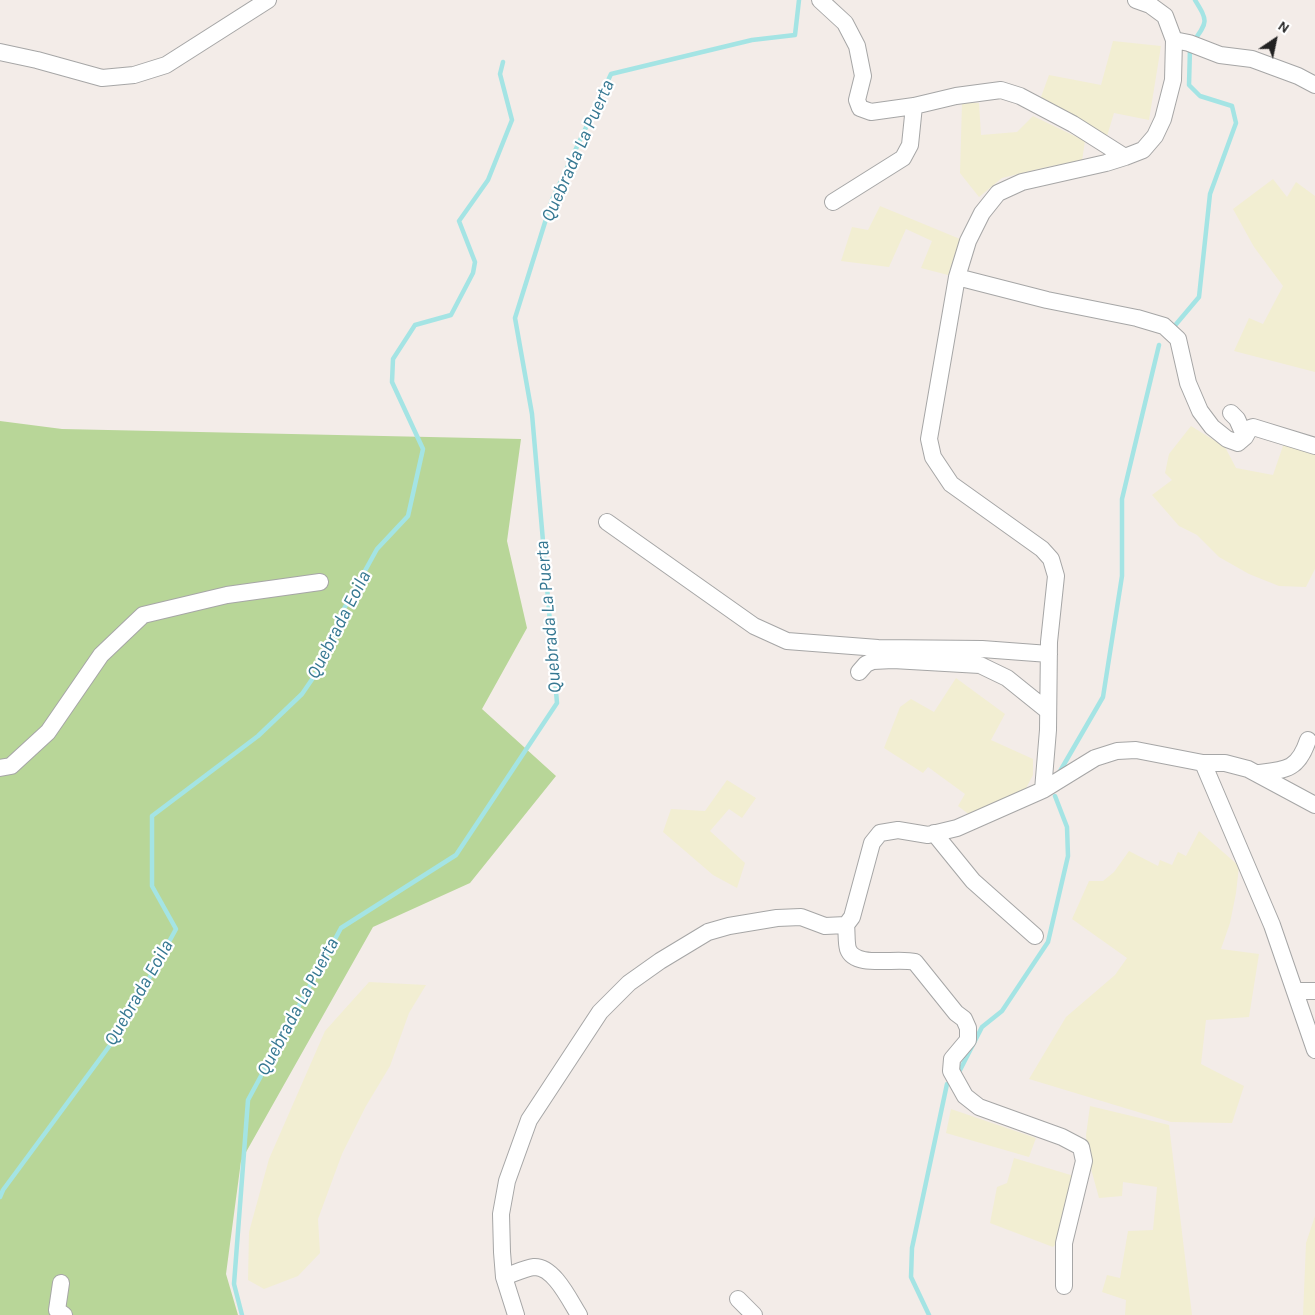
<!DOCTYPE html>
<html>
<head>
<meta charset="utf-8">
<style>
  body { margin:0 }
  #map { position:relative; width:1315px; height:1315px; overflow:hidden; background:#f3ece8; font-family:Karla,sans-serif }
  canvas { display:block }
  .north { position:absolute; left:1250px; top:15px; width:50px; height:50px; -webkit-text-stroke:4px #fff; paint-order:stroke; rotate:34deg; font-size:14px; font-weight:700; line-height:20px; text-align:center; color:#222 }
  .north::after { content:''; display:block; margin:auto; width:18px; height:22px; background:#222; clip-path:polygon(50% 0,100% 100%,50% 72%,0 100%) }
</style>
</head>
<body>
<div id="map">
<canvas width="1315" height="1315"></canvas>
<div class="north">N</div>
</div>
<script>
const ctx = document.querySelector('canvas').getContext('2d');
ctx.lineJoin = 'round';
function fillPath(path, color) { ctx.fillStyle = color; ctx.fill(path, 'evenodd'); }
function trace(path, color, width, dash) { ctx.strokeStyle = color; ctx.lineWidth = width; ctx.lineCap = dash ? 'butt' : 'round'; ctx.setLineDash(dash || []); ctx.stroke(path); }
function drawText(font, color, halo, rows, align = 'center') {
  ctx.font = font + ' Karla,sans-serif'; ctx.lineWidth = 4.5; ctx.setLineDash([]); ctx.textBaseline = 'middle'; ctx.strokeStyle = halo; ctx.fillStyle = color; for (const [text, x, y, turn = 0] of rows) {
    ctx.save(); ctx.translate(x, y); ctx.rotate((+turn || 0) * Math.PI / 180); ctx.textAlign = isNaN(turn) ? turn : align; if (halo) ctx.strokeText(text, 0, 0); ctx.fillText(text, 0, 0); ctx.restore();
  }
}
fillPath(new Path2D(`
  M 1113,41 L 1161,46 L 1149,120 L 1114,113 L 1107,136 L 1041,97 L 1049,75 L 1101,85 Z
  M 962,103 L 979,103 L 981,135 L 1017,132 L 1033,116 L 1085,141 L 1082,161 L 1051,166 L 1002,178 L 979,197 L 960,173 Z
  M 1273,179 L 1287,197 L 1296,182 L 1315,196 L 1315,372 L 1234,351 L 1249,318 L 1263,324 L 1283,286 L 1254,247 L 1233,209 Z
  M 880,206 L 960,239 L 948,275 L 921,268 L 932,241 L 906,229 L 889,267 L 841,261 L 852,227 L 868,230 Z
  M 1191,426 L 1225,447 L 1236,468 L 1273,475 L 1285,440 L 1315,450 L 1315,569 L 1306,587 L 1279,586 L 1249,574 L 1219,557 L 1197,535 L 1179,526 L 1152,495 L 1172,480 L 1165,473 L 1169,454 Z
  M 956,678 L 1005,714 L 991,740 L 1033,759 L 1033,775 L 1024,792 L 971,816 L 958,806 L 965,794 L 928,767 L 923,773 L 884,748 L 900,707 L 911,699 L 934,712 Z
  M 727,780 L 756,798 L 742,818 L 729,809 L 710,831 L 745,863 L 737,888 L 713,875 L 663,832 L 671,809 L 705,811 Z
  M 1199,831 L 1239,866 L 1236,893 L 1230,923 L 1221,949 L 1259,954 L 1249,1017 L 1206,1020 L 1201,1064 L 1244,1086 L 1232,1123 L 1171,1122 L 1029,1079 L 1066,1017 L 1115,975 L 1127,958 L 1072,919 L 1089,881 L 1103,881 L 1114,872 L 1129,851 L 1158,866 L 1160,860 L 1172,865 L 1178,852 L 1186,856 Z
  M 369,982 L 426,985 L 409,1013 L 390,1066 L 366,1106 L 342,1154 L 318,1219 L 320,1253 L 298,1276 L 264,1289 L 248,1280 L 249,1232 L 269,1159 L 325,1031 Z
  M 1090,1106 L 1169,1125 L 1192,1315 L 1125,1315 L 1126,1300 L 1102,1292 L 1107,1275 L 1120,1278 L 1128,1231 L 1153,1230 L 1157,1187 L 1123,1182 L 1122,1196 L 1099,1198 L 1088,1158 L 1086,1135 Z
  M 951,1109 L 1036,1138 L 1029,1157 L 946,1133 Z
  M 1014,1158 L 1074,1176 L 1062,1238 L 1053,1247 L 990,1223 L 997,1187 L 1007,1183 Z
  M 1315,1216 L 1315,1315 L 1303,1315 L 1306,1243 Z`), '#f2eed2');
fillPath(new Path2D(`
  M 0,421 L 62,429 L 521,439 L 507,541 L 527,628 L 482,709 L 556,776 L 470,883 L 373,927 L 241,1161 L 226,1274 L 238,1315 L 0,1315 Z`), '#b8d698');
trace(new Path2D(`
  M 1193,42 C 1208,22 1208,21 1195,0
  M 1172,329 L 1199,297 L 1210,194 L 1236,123 L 1232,106 L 1200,96 L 1189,85 L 1190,48
  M 1059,773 L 1103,697 L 1122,576 L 1122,499 L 1159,345
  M 958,1074 L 982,1027 L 1002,1011 L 1048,942 L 1068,856 L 1067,827 L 1055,796
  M 0,1197 L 3,1190 L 119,1033 L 176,929 L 152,886 L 152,816 L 258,736 L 302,694 L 326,659 L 340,616 L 377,549 L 408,516 L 423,449 L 392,382 L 393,359 L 415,325 L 451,315 L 473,273 L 475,262 L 459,221 L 488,180 L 512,120 L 500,74 L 503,62
  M 242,1315 L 234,1284 L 248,1100 L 341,928 L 456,855 L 557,703 L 532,414 L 515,318 L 552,200 L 611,74 L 752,40 L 795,35 L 799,0
  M 929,1315 L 911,1277 L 912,1248 L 947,1084`), '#a4e4e4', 4.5);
const minor = new Path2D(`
  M 820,0 L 845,23 L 857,46 L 863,76 L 857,100 L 860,108 L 871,112 L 914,106 L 956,96 L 1001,90 L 1020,96 L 1073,124 L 1125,157
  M 1174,40 L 1189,43 L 1220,55 L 1252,59 L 1298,76 L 1315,85
  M 0,52 L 37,60 L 102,78 L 134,75 L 166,65 L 268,0
  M 833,202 L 903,158 L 910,145 L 914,106
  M 957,277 L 1047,300 L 1137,318 L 1164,326 L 1178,339 L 1188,383 L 1200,411 L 1212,427 L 1227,439 L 1238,443 L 1245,437 L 1250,428 L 1253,427 L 1315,446
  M 1231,413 L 1237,419 L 1245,437
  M 607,522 L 754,626 L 787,641 L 878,648 L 982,649 L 1049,654
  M 859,672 L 866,664 L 873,661 L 893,660 L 980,665 L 1007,678 L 1048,711
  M 1203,763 L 1272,925 L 1315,1050
  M 0,768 L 11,766 L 48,732 L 101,655 L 143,615 L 227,595 L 320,582
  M 1258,773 C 1286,770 1298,770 1308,740
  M 1043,790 L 1048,730 L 1049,642 L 1056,576 L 1051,559 L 1042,549 L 951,484 L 933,457 L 929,439 L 957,277 L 968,241 L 982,213 L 998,193 L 1022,182 L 1106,163 L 1125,157 L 1143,150 L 1155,136 L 1163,119 L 1173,80 L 1174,40 L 1165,16 L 1150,5 L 1136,0
  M 934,833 L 973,881 L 1035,936
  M 846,925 C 847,933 846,942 848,949 C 855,969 897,957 915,962 L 956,1013 L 964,1019 L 968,1028 L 968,1040 L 952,1059 L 951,1071 L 965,1096 L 979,1107 L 1062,1137 L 1081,1147 L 1084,1161 L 1064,1243 L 1064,1286
  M 1295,991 L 1315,991
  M 504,1277 C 513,1274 525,1268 534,1267 C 554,1266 570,1301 579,1315
  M 61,1283 L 57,1310 L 64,1315
  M 738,1299 L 754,1315
  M 516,1315 L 504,1277 L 502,1252 L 501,1214 L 507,1181 L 529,1120 L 600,1012 L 629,983 L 660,961 L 708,932 L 729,926 L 777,918 L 801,917 L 825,926 L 846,925 L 852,917 L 872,843 L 880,833 L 898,830 L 928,835 L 957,828 L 1043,790 L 1095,758 L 1117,751 L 1136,750 L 1203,763 L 1225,763 L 1248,769 L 1315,805`);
trace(minor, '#a6a6a6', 18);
trace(minor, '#fff', 16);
drawText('italic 19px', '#367892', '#fff', [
  ["Quebrada La Puerta",578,151,-66],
  ["Quebrada La Puerta",549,617,-95],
  ["Quebrada Eoila",339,625,-63],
  ["Quebrada Eoila",139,993,-60],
  ["Quebrada La Puerta",298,1007,-62]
]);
</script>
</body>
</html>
